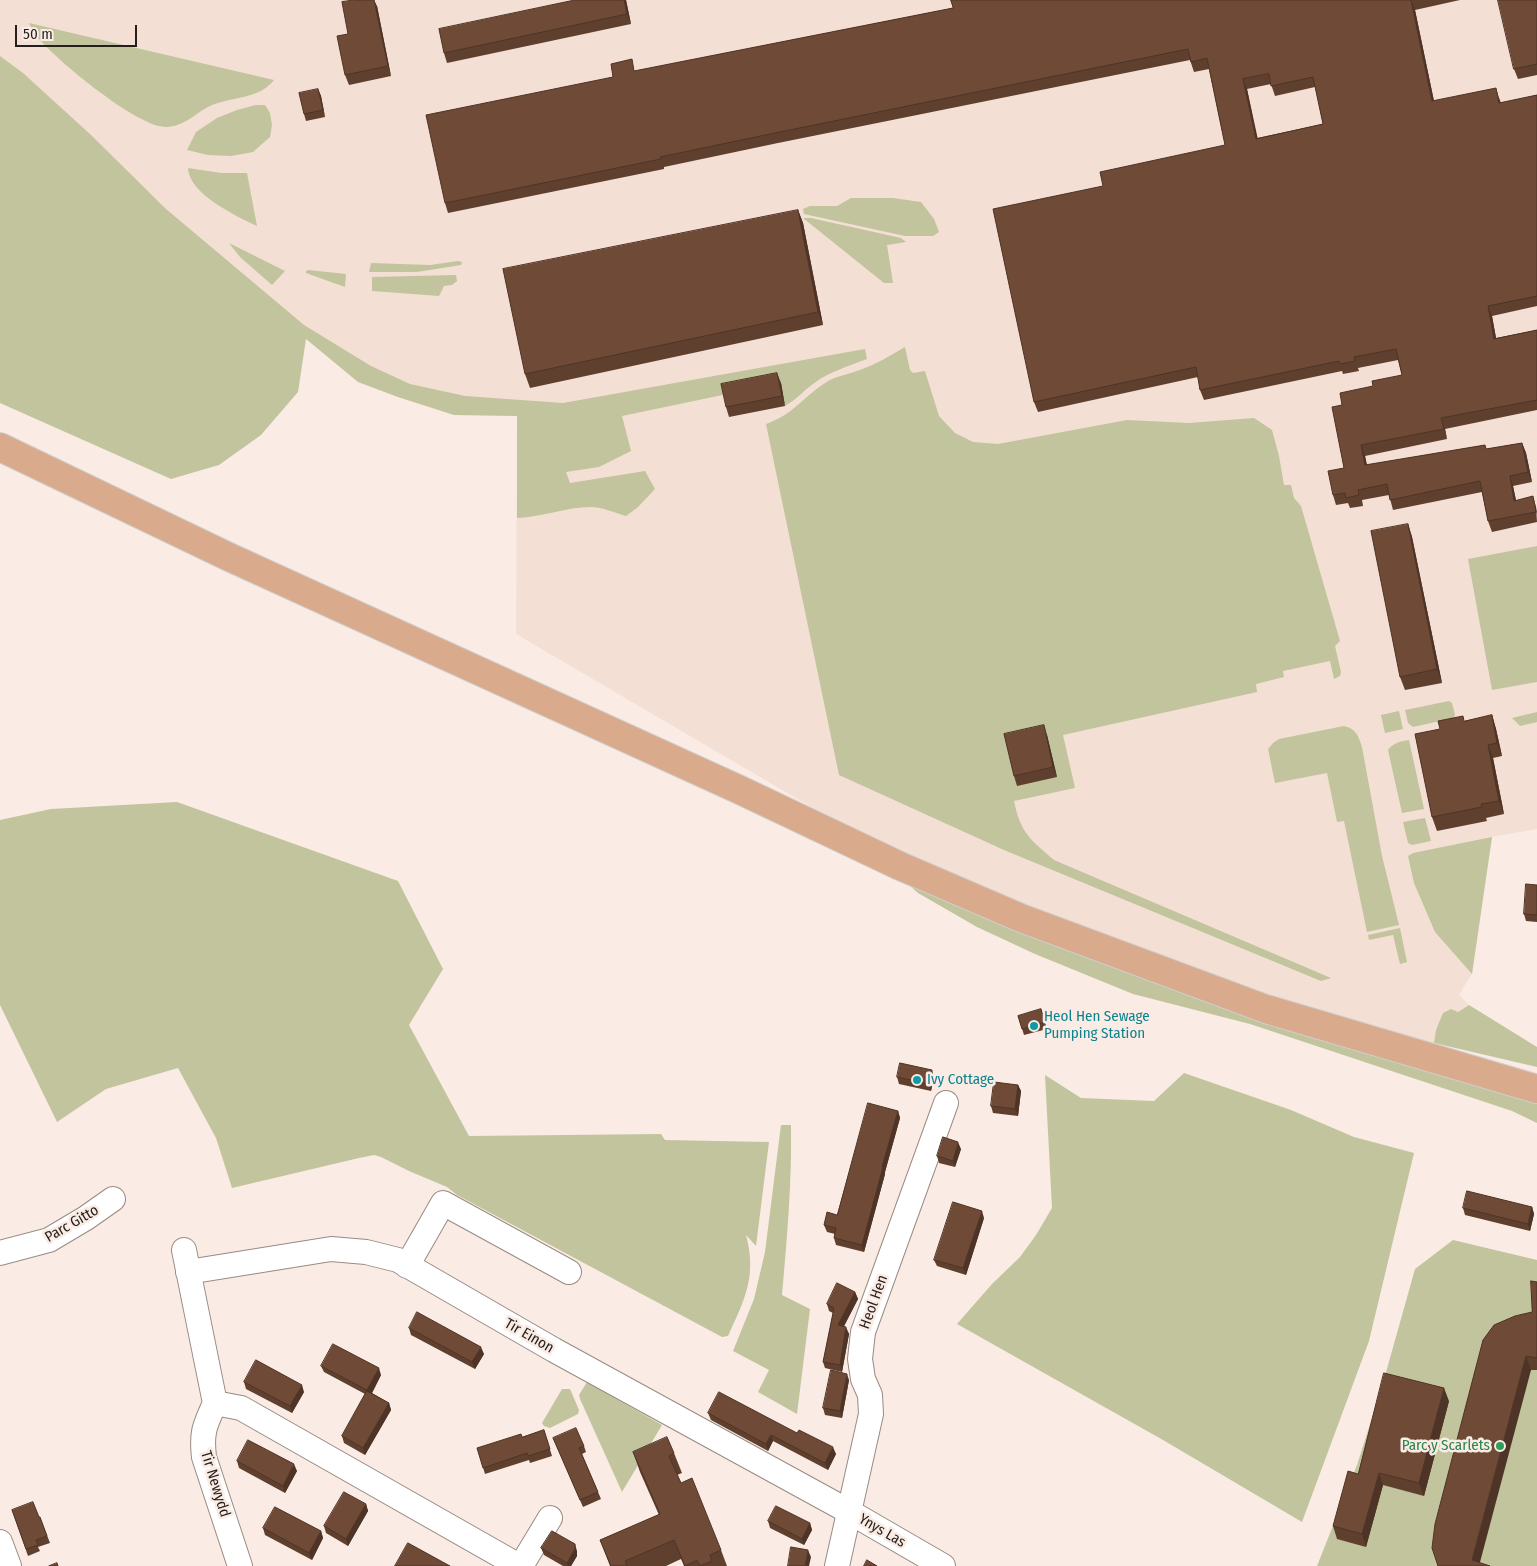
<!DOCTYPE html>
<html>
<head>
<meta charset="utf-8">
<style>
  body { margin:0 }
  #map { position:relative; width:1537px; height:1566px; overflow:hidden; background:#faece4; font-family:"Fira Sans Condensed",sans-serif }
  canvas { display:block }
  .scale { position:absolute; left:15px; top:25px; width:122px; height:22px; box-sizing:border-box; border:2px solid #241f1c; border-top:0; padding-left:6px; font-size:15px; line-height:18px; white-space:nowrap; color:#241f1c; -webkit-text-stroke:4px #faece4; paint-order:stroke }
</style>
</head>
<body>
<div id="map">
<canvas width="1537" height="1566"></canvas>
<div class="scale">50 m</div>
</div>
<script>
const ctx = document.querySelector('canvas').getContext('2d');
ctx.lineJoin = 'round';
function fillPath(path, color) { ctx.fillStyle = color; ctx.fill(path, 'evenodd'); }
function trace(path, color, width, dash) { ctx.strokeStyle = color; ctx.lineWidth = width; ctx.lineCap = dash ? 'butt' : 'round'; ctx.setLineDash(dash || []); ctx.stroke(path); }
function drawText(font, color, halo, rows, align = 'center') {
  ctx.font = font + ' "Fira Sans Condensed",sans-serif'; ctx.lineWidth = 5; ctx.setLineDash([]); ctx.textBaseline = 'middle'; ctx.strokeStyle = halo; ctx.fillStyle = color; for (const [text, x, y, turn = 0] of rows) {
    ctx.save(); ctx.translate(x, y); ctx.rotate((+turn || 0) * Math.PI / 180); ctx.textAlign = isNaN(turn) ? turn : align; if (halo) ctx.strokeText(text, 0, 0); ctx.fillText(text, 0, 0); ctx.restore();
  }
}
fillPath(new Path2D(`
  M 0,0 L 1537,0 L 1537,829 L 1492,837 L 1472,974 L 1459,995 L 1469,1005 L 1458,1012 L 1436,1030 L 1434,1043 L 1419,1046 L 1351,1026 L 1040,914 L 864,838 L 516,634 L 517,416 L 454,415 L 398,397 L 358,382 L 0,80 Z`), '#f4dfd4');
fillPath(new Path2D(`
  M 29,23 L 274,80 C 261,97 237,97 218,103 C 199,108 188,126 167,127 C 138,128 59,62 39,39 C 35,35 32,29 29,23 Z
  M 0,56 L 23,73 L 91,135 L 166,209 L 304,325 L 371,366 L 410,384 L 465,396 L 563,403 L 865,349 L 867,359 C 849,366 828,372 813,384 C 803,391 796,400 785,406 L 780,383 L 622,416 L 631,451 L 599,467 L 566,472 L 570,483 L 645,471 L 655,489 L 638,507 L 626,516 C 615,513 602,507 591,507 C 566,507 543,517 517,518 L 517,416 L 454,415 L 398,397 L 358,382 L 306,339 L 298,392 L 261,435 L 219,465 L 171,479 L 0,403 Z
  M 256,105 L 265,105 L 270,113 L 272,125 L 270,137 L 253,152 L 231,156 L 208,155 L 187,150 L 196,132 L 217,118 L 237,110 Z
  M 188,168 L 221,173 L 247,173 L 257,226 C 236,216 189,194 188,168 Z
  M 851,198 L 893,198 L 921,202 L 934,219 L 939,232 L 933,236 L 905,236 L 804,214 L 803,209 L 810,206 L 837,206 Z
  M 803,218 L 811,218 L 901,238 L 906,242 L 887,245 L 893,283 L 884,283 Z
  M 229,243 L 285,271 L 272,285 L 240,257 Z
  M 458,261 L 462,262 L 461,265 L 417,272 L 369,272 L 371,263 L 430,265 Z
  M 308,270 L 346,274 L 345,287 L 306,273 L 306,271 Z
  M 456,275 L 457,281 L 452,285 L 444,286 L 439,296 L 372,291 L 372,277 Z
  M 905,347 L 910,370 L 913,373 L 925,371 L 939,416 L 955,433 L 973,442 L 998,444 L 1127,420 L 1189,423 L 1254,418 L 1272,430 L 1279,456 L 1284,485 L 1291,485 L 1294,498 L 1301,506 L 1340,641 L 1335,646 L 1341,672 L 1340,676 L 1334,679 L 1330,661 L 1283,671 L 1284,677 L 1256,684 L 1257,692 L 1063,735 L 1075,788 L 1014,801 C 1021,834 1030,839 1054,860 L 1331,978 L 1321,981 L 1004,850 L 839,775 L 766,424 C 795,414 805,394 830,380 C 840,375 850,374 860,370 C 876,364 890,356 905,347 Z
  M 1537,546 L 1537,682 L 1492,690 L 1468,559 Z
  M 1449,701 L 1452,703 L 1455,715 L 1453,718 L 1413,727 L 1408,723 L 1405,710 Z
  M 1399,711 L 1403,729 L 1385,733 L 1381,715 Z
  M 1537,712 L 1537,722 L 1520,726 L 1512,718 Z
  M 1344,726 C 1356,729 1358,735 1362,747 L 1382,856 L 1399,925 L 1367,932 L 1344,821 L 1337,822 L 1327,773 L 1275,783 L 1268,749 L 1273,743 L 1279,739 Z
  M 1409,740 L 1424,809 L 1402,813 L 1388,750 C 1393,743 1401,741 1409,740 Z
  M 177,802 L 398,881 L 443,969 L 409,1025 L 469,1136 L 661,1134 L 665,1140 L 769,1142 L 756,1246 L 746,1235 C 757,1276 745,1299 728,1336 L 722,1337 L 457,1195 L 447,1187 L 409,1171 L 381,1157 L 374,1155 L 359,1158 L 232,1188 L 216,1138 L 178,1068 L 106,1089 L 57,1122 L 0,1005 L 0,820 L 51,809 Z
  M 1425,818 L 1431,841 L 1412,845 L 1408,843 L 1403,822 Z
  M 1492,837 L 1472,974 L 1435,932 L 1414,883 L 1408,856 L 1413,853 Z
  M 892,870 L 1527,1099 L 1537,1103 L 1537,1123 L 1512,1111 L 1250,1024 L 1133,994 L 1035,954 L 977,927 L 918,893 Z
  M 1400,928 L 1407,962 L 1400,964 L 1393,935 L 1369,940 L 1368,935 Z
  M 1469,1005 L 1537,1047 L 1537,1067 L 1434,1043 L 1436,1030 L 1443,1013 L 1451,1009 L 1458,1012 Z
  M 1184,1073 L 1291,1110 L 1354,1137 L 1414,1153 L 1369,1341 L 1302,1522 L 1163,1440 L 957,1324 L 992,1284 L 1020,1257 L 1036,1235 L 1052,1208 L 1045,1075 L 1081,1098 L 1154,1101 Z
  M 781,1125 L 791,1125 C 792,1182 787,1239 782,1295 L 810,1309 L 797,1414 L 758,1392 L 769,1370 L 733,1351 L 754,1299 L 765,1252 Z
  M 1453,1240 L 1537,1260 L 1537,1566 L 1317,1566 L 1357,1465 L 1383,1383 L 1415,1269 Z
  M 587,1382 L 662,1425 L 622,1492 L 580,1399 L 579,1395 Z
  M 562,1389 L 570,1389 L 579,1410 L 578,1414 L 550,1428 L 544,1426 L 542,1423 Z`), '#c1c49d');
const minor = new Path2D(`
  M 184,1250 L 215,1403 L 241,1408 L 519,1566
  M 0,1253 L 49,1240 L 86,1218 L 113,1199
  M 407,1266 L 443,1203 L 569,1272
  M 188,1272 L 331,1249 L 366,1252 L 398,1260 L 554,1350 L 848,1511 L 943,1566
  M 215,1403 C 205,1425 201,1432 204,1457 L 240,1566
  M 0,1542 L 9,1566
  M 521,1566 L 550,1518
  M 837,1566 L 871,1414 L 870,1395 L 863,1379 L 860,1359 L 863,1332 L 946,1103`);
const major = new Path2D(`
  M 0,447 L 229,557 L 740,790 L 900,866 L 1021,918 L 1266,1009 L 1537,1089`);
trace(minor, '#988b84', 26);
trace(major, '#cfcecd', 30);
trace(minor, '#fff', 24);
trace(major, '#d9aa8c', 28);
fillPath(new Path2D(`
  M 626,0 L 631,24 L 447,63 L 444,53 Z
  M 951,0 L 1460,0 L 1415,10 L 1434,101 L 1499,98 L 1501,103 L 1537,95 L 1537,306 L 1492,316 L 1496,338 L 1537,330 L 1537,410 L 1445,429 L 1447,439 L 1365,456 L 1367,465 L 1485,445 L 1486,449 L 1522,443 L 1526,453 L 1532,482 L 1513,486 L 1516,500 L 1536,507 L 1537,522 L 1492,532 L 1488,521 L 1482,492 L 1393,510 L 1389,495 L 1362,500 L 1363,506 L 1350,508 L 1348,503 L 1336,505 L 1333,495 L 1344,468 L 1342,405 L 1373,386 L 1402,375 L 1398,360 L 1358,368 L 1359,371 L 1343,374 L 1342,371 L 1204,400 L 1200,390 L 1198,377 L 1038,412 L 1034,402 L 1103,186 L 1225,145 L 1209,69 L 1194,72 L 1190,60 L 778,143 L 664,167 L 664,169 L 448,213 L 445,203 L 613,77 L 636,71 L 953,8 ZM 1271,84 L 1275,96 L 1315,87 L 1323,124 L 1257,138 L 1247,89 Z
  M 1537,0 L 1537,75 L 1518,79 L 1514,69 Z
  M 377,6 L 391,76 L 349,85 L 345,75 L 348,34 Z
  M 318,89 L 321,96 L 325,117 L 306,121 L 304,114 Z
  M 798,210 L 803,223 L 823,325 L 530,388 L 525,374 Z
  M 781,383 L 785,406 L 729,417 L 726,407 Z
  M 1408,524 L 1412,537 L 1442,683 L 1405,690 L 1400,677 Z
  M 1492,715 L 1496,729 L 1502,756 L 1493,758 L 1504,814 L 1486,818 L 1487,821 L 1437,831 L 1432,817 L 1440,729 L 1465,721 Z
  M 1047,735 L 1057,777 L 1017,786 L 1014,776 Z
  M 1537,885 L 1537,922 L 1526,921 L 1524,914 Z
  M 1041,1009 L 1047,1029 L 1024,1035 L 1018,1016 Z
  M 897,1077 L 934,1077 L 931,1091 L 899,1084 Z
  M 1018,1085 L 1021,1091 L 1018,1116 L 993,1113 L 991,1106 Z
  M 898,1111 L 900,1118 L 885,1172 L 885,1174 L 864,1252 L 836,1245 L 834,1238 L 835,1234 L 827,1232 L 824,1225 L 837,1215 Z
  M 961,1149 L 955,1167 L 939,1163 L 937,1156 Z
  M 1532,1207 L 1534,1214 L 1530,1231 L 1465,1215 L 1463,1208 Z
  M 984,1218 L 966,1275 L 937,1266 L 934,1260 Z
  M 1537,1282 L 1537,1370 L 1531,1370 L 1438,1566 L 1532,1312 Z
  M 855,1292 L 858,1299 L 844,1326 L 849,1334 L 842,1372 L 825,1368 L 823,1362 L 833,1313 L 829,1311 L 827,1304 Z
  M 409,1328 L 484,1354 L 475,1369 L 411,1335 Z
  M 321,1366 L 381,1375 L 372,1393 L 389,1403 L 391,1410 L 365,1455 L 344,1443 L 342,1436 L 365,1394 L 324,1372 Z
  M 849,1380 L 842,1418 L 825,1415 L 823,1408 Z
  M 244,1382 L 304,1392 L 292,1413 L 246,1389 Z
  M 1449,1401 L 1424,1496 L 1383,1485 L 1366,1547 L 1337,1539 L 1333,1526 L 1358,1474 Z
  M 708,1413 L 836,1454 L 828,1470 L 773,1441 L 768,1451 L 711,1420 Z
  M 544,1430 L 552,1456 L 530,1463 L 529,1460 L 485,1474 L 477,1448 L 522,1437 Z
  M 553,1438 L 584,1446 L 586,1452 L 582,1454 L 601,1499 L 583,1507 Z
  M 633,1452 L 674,1453 L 682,1473 L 677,1475 L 681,1483 L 721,1550 L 727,1566 L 684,1566 L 681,1559 L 666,1566 L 610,1566 L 600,1540 L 659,1515 L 640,1472 Z
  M 237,1461 L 297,1471 L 285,1493 L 239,1468 Z
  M 366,1504 L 368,1511 L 348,1546 L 326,1533 L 324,1526 Z
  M 12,1510 L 39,1517 L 40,1517 L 50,1543 L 38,1547 L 40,1551 L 28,1556 Z
  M 768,1521 L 810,1523 L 812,1530 L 804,1545 L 770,1528 Z
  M 263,1528 L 321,1531 L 323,1538 L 312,1560 L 265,1535 Z
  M 541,1548 L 577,1551 L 577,1556 L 571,1566 L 563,1566 L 544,1555 Z`), '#5f402e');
fillPath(new Path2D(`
  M 374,0 L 377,6 L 391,76 L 388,66 Z
  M 624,0 L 626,0 L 631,24 L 627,14 Z
  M 1411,0 L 1415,10 L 1436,111 L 1432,101 Z
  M 1243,79 L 1247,89 L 1260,149 L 1256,139 Z
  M 1496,88 L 1499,98 L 1503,113 L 1499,103 Z
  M 318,89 L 321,96 L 325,117 L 323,110 Z
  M 798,210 L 803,223 L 823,325 L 818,312 Z
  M 1488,306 L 1492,316 L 1498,349 L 1494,339 Z
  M 777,373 L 781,383 L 785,406 L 782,396 Z
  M 1441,418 L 1445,429 L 1447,439 L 1444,429 Z
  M 1522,443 L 1526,453 L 1532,482 L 1528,472 Z
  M 1361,445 L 1365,456 L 1369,476 L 1365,465 Z
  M 1510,476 L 1513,486 L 1518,511 L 1514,501 Z
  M 1533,496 L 1536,507 L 1537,515 L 1536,512 Z
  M 1408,524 L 1412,537 L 1442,683 L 1437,669 Z
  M 1492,715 L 1496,729 L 1502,756 L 1497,743 Z
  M 1044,725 L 1047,735 L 1057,777 L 1053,767 Z
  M 1488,745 L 1493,758 L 1504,814 L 1499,801 Z
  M 932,1070 L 934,1077 L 931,1091 L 929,1084 Z
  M 1018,1085 L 1021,1091 L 1018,1116 L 1015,1109 Z
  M 898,1111 L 900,1118 L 885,1172 L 885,1174 L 864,1252 L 862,1245 L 882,1167 Z
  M 958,1142 L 961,1149 L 955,1167 L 953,1161 Z
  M 1532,1207 L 1534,1214 L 1530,1231 L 1528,1224 Z
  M 982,1211 L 984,1218 L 966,1275 L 963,1268 Z
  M 855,1292 L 858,1299 L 841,1332 L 838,1325 Z
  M 846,1327 L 849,1334 L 842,1372 L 840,1365 Z
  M 481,1347 L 484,1354 L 475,1369 L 472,1362 Z
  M 1526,1356 L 1531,1370 L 1479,1566 L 1472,1560 Z
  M 379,1368 L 381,1375 L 370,1397 L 367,1390 Z
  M 847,1374 L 849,1380 L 842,1418 L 840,1411 Z
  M 302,1385 L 304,1392 L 292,1413 L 290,1406 Z
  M 1444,1388 L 1449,1401 L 1424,1496 L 1419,1483 Z
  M 389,1403 L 391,1410 L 365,1455 L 363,1448 Z
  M 771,1435 L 773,1441 L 768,1451 L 766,1444 Z
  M 833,1447 L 836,1454 L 828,1470 L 825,1463 Z
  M 294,1464 L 297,1471 L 285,1493 L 283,1486 Z
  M 1379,1473 L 1383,1485 L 1366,1547 L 1362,1534 Z
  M 366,1504 L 368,1511 L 348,1546 L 346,1539 Z
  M 810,1523 L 812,1530 L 804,1545 L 802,1539 Z
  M 321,1531 L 323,1538 L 312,1560 L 309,1553 Z
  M 575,1544 L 577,1551 L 577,1556 L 571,1566 L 568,1566 L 567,1563 Z
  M 808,1550 L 811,1557 L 809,1566 L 805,1566 Z`), '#4e3426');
const building = new Path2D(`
  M 354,0 L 374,0 L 388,66 L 345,75 L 337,36 L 348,34 L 342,2 Z
  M 575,0 L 624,0 L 627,14 L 444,53 L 439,29 Z
  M 951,0 L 1411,0 L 1432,101 L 1496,88 L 1499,103 L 1537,95 L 1537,296 L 1488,306 L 1494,339 L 1537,330 L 1537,400 L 1441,418 L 1444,429 L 1361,445 L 1365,465 L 1485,445 L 1486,449 L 1522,443 L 1528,472 L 1510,476 L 1514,501 L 1533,496 L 1536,512 L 1488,521 L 1480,481 L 1390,500 L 1387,484 L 1358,490 L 1359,495 L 1346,498 L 1345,493 L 1333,495 L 1328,471 L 1344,468 L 1332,407 L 1342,405 L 1340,393 L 1373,386 L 1372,381 L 1402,375 L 1396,349 L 1354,357 L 1355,361 L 1340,364 L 1339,361 L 1200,390 L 1196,367 L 1034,402 L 993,209 L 1103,186 L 1100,172 L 1225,145 L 1207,58 L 1191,62 L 1188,49 L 775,133 L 660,157 L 661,159 L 445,203 L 426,115 L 613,77 L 611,64 L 632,59 L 634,71 L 953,8 ZM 1269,74 L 1271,86 L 1313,77 L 1323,124 L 1256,139 L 1243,79 Z
  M 1498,0 L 1537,0 L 1537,64 L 1514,69 Z
  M 318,89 L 323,110 L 304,114 L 299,93 Z
  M 798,210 L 818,312 L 525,374 L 503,269 Z
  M 777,373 L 782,396 L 726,407 L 721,384 Z
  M 1408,524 L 1437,669 L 1400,677 L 1371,531 Z
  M 1492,715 L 1497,743 L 1488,745 L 1499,801 L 1481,804 L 1482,807 L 1432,817 L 1415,734 L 1440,729 L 1438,721 L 1463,716 L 1464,721 Z
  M 1044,725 L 1053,767 L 1014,776 L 1004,734 Z
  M 1526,884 L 1537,885 L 1537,915 L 1524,914 Z
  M 1041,1009 L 1045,1022 L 1022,1029 L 1018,1016 Z
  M 900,1063 L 932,1070 L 929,1084 L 897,1077 Z
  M 994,1082 L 1018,1085 L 1015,1109 L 991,1106 Z
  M 868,1103 L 898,1111 L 882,1167 L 883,1167 L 862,1245 L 834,1238 L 836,1228 L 824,1225 L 827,1212 L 837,1215 Z
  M 943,1137 L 958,1142 L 953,1161 L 937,1156 Z
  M 1467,1191 L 1532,1207 L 1528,1224 L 1463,1208 Z
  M 953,1202 L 982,1211 L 963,1268 L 934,1260 Z
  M 1531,1281 L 1537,1282 L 1537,1358 L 1526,1356 L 1472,1560 L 1490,1566 L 1438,1566 L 1432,1548 L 1435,1524 L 1483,1340 L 1494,1325 L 1515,1316 L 1532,1312 Z
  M 837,1283 L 855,1292 L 838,1325 L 846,1327 L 840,1365 L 823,1362 L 834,1308 L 827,1304 Z
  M 417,1312 L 481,1347 L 472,1362 L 409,1328 Z
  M 333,1344 L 379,1368 L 367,1390 L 321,1366 Z
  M 256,1360 L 302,1385 L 290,1406 L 244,1382 Z
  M 831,1370 L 847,1374 L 840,1411 L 823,1408 Z
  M 1384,1373 L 1444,1388 L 1419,1483 L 1379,1473 L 1362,1534 L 1333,1526 L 1348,1471 L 1358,1474 Z
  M 367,1391 L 389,1403 L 363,1448 L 342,1436 Z
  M 719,1392 L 797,1433 L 799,1430 L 833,1447 L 825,1463 L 771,1435 L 766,1444 L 708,1413 Z
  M 576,1428 L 584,1446 L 579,1448 L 598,1492 L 580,1500 L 553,1438 Z
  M 544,1430 L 550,1449 L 528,1456 L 527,1453 L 483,1468 L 477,1448 L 521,1434 L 522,1437 Z
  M 667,1437 L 674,1453 L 669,1456 L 681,1483 L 692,1478 L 721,1550 L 710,1555 L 712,1561 L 700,1566 L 697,1560 L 685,1566 L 674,1540 L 625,1561 L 627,1566 L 611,1566 L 600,1540 L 660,1514 L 633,1452 Z
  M 248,1440 L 294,1464 L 283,1486 L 237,1461 Z
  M 344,1492 L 366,1504 L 346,1539 L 324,1526 Z
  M 33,1502 L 39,1517 L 40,1517 L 47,1536 L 36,1540 L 38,1545 L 26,1549 L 12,1510 Z
  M 776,1506 L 810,1523 L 802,1539 L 768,1521 Z
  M 275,1507 L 321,1531 L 309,1553 L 263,1528 Z
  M 552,1531 L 575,1544 L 575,1549 L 567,1563 L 541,1548 Z
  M 408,1543 L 450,1566 L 395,1566 Z
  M 791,1547 L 808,1550 L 805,1566 L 788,1566 Z
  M 867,1560 L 877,1566 L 864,1566 Z
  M 57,1563 L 58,1566 L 49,1566 Z`);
fillPath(building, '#6f4a36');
trace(building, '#4e3426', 1);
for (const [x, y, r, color] of [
  [1034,1026,5,"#0f9aa8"],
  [917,1080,5,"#0f9aa8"],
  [1500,1446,5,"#2e9e5b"]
]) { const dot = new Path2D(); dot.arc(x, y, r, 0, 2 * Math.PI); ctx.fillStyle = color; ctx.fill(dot); trace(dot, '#faece4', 2); }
drawText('15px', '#0d838f', '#faece4', [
  ["Heol Hen Sewage",1044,1017],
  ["Pumping Station",1044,1034],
  ["Ivy Cottage",927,1080]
], 'left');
drawText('15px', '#241f1c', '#faece4', [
  ["Parc Gitto",72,1224,-30],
  ["Heol Hen",874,1302,-70],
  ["Tir Einon",529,1336,30],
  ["Tir Newydd",215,1484,73],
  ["Ynys Las",882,1531,30]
]);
drawText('15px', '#27864d', '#faece4', [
  ["Parc y Scarlets",1490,1446]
], 'right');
</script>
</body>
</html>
